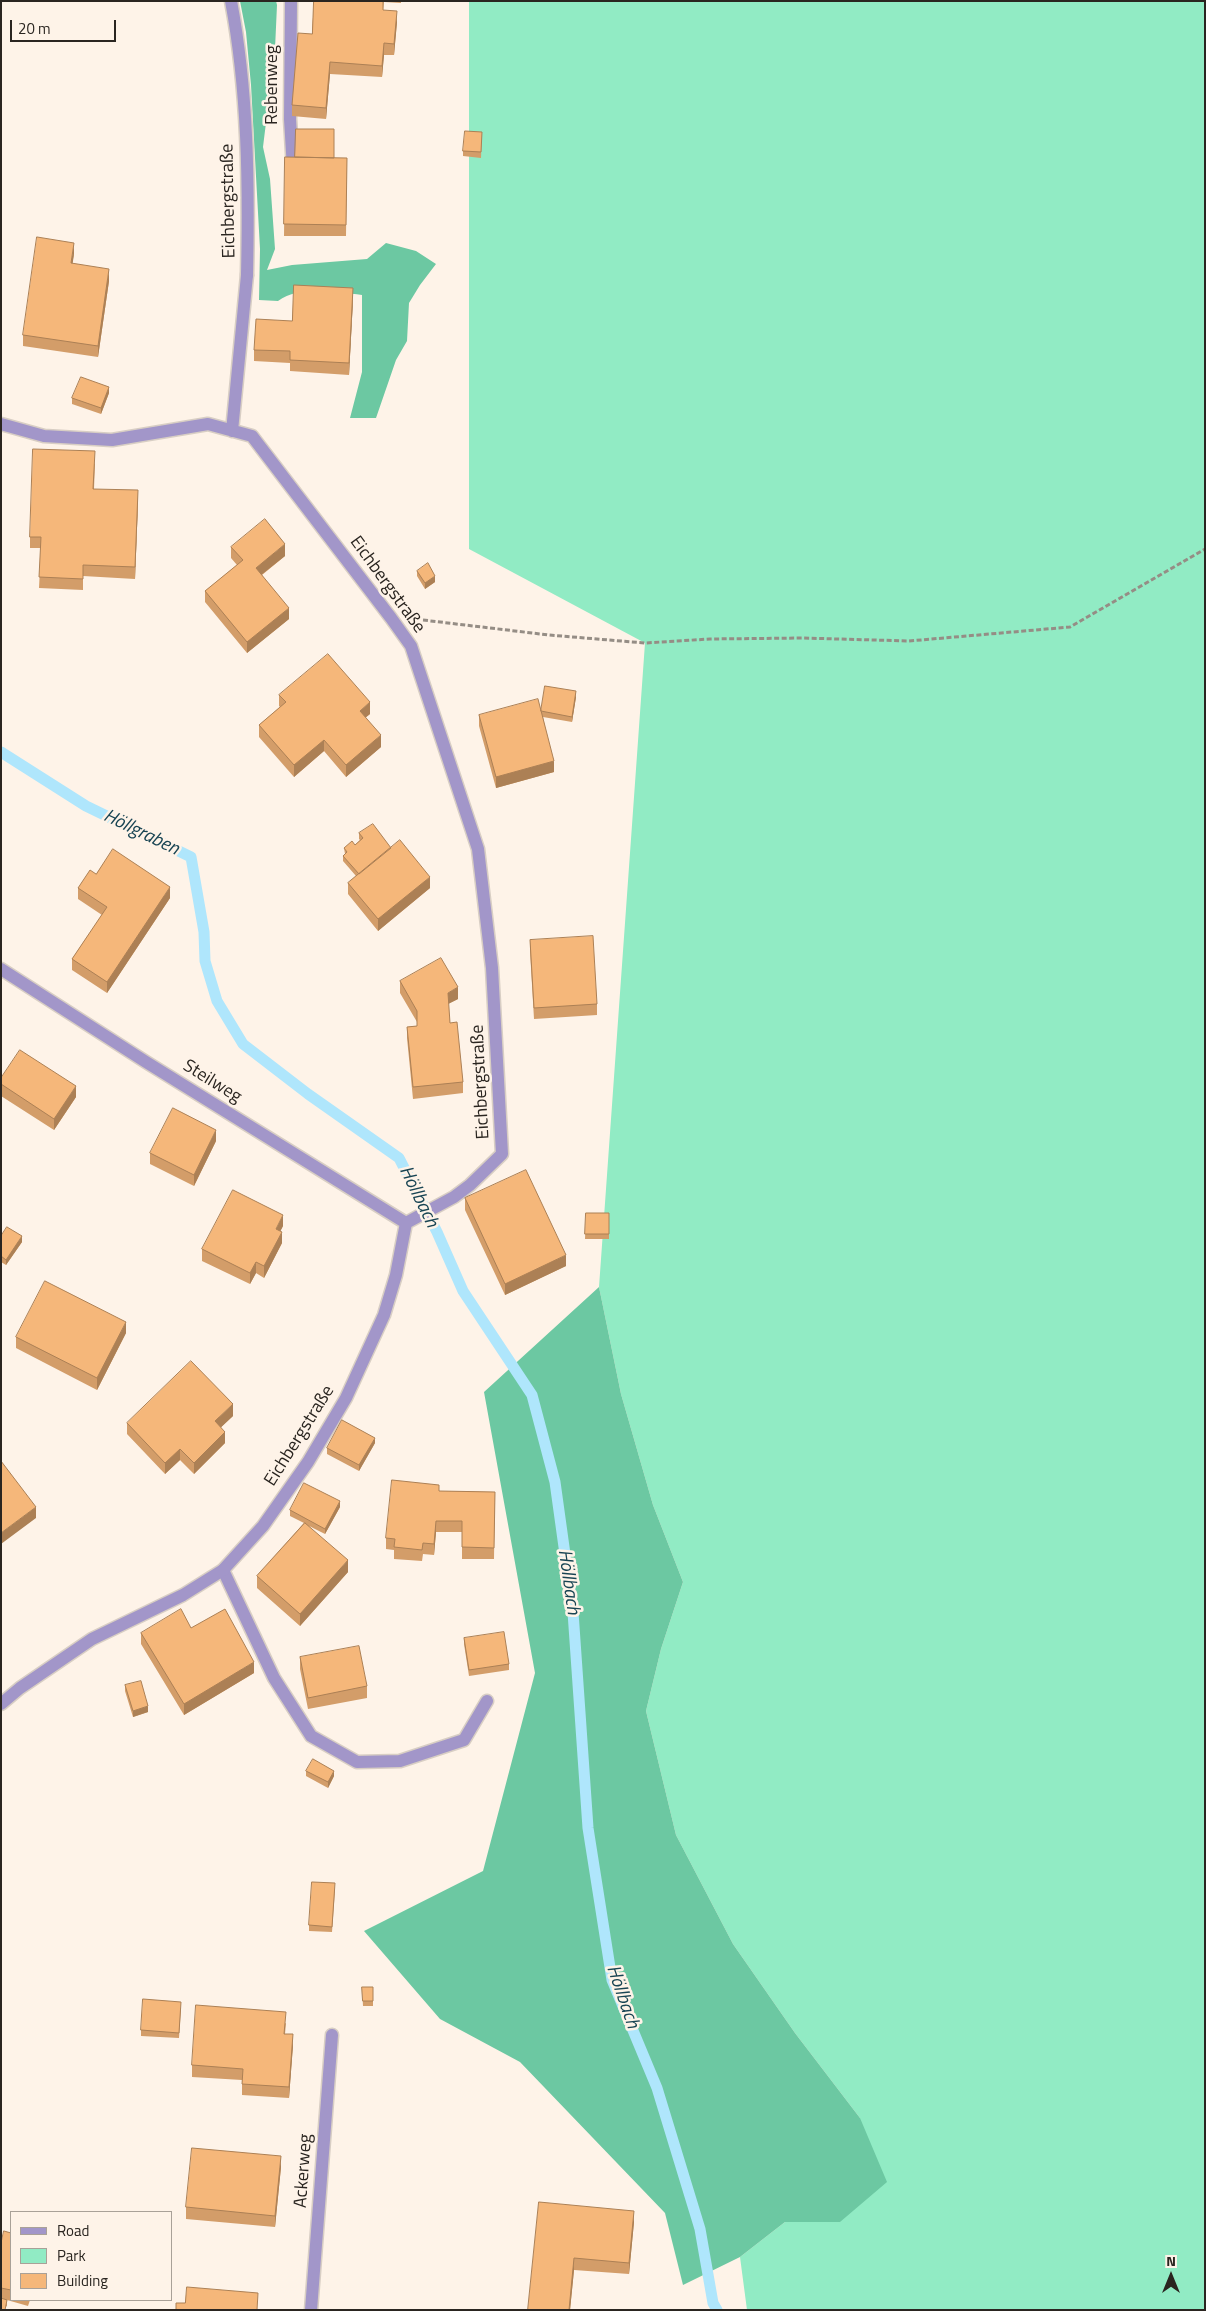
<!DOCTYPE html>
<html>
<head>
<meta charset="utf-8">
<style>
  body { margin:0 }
  #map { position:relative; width:1206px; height:2311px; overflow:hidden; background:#fef3e8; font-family:"Titillium Web",sans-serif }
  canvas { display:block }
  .frame { position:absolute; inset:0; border:2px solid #2a2520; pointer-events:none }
  .legend { position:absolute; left:10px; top:2211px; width:162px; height:90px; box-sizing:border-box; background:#fef3e8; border:1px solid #a9a198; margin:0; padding:6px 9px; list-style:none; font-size:15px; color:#2a2520 }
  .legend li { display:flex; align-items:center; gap:10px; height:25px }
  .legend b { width:25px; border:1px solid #a9a198 }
  .north { position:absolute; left:1146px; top:2251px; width:50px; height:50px; -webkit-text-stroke:4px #fef3e8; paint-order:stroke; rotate:0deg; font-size:14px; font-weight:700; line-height:20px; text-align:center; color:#2a2520 }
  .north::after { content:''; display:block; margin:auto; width:18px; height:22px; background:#2a2520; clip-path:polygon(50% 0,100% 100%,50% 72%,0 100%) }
  .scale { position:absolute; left:10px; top:20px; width:106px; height:22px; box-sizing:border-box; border:2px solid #2a2520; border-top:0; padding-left:6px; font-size:15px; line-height:18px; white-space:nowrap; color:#2a2520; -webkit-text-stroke:4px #fef3e8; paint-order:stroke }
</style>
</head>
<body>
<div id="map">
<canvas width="1206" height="2311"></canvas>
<div class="frame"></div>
<ul class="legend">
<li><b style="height:6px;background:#a296c9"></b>Road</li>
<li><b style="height:14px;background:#91ebc4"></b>Park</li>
<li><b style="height:14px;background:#f5b77a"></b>Building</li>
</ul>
<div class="north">N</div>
<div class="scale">20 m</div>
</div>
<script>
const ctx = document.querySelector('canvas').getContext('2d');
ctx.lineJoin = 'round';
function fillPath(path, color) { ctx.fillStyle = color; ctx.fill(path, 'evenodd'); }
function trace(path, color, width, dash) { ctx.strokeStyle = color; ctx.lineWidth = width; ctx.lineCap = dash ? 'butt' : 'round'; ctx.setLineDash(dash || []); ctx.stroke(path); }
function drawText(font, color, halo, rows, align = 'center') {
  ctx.font = font + ' "Titillium Web",sans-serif'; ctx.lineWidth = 5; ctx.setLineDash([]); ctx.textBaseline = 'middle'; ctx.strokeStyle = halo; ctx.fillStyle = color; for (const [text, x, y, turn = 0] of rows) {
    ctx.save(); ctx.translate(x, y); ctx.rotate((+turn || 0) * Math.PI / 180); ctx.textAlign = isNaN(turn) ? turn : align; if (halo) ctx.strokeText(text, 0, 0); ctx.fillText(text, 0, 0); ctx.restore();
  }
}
fillPath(new Path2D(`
  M 469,1 L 1205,1 L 1205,2310 L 747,2310 L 740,2257 L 785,2222 L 840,2222 L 860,2118 L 795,2033 L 733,1944 L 676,1835 L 646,1711 L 661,1649 L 683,1582 L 653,1505 L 621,1394 L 599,1287 L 645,643 L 469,549 Z`), '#91ebc4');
fillPath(new Path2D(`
  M 240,1 L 276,1 L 277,5 L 275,49 L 263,147 L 270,179 L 275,249 L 267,270 L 292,265 L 367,259 L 386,243 L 416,251 L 436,264 L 420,285 L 409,303 L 407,341 L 396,360 L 376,418 L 350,418 L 362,372 L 362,295 C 337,292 301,284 278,301 L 259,300 L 260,249 L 251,85 L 246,32 Z
  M 599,1287 L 621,1394 L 653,1505 L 683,1582 L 661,1649 L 646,1711 L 676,1835 L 733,1944 L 795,2033 L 860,2118 L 887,2182 L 840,2222 L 785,2222 L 740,2257 L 683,2285 L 665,2213 L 520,2062 L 440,2019 L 364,1931 L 483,1871 L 535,1673 L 484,1392 Z`), '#6cc8a2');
trace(new Path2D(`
  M 1,752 L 86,806 L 191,857 L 204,932 L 205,961 L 217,1001 L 243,1044 L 308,1094 L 399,1158 L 437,1232 L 463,1291 L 532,1395 L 555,1482 L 573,1612 L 588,1828 L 612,1980 L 657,2088 L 700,2229 L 713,2303 L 717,2310`), '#afe6fc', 11);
const lane = new Path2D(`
  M 231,1 C 248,91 249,184 247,275
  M 223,1570 L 274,1678 L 311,1736 L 357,1762 L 400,1761 L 464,1740 L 487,1701`);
const street = new Path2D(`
  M 291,1 L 290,119 L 293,169
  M 1,424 L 44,436 L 112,440 L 208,424 L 252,436 L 391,618 L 411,646 L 478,849 L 492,968 L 502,1154 L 470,1185 L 454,1197 L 406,1223 L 396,1275 L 384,1315 L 346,1398 L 308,1462 L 263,1526 L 223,1570 L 183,1595 L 92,1639 L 20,1688 L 1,1704
  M 232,431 L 247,275
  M 1,969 L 146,1062 L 406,1223
  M 311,2310 L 332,2035`);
trace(lane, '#d8cec4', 15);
trace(street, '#d8cec4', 15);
trace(new Path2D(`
  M 423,620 L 549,635 L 645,643 L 710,639 L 803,638 L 909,641 L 1070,627 L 1205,549`), '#958d85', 3, [5, 2.5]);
trace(lane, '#a296c9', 12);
trace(street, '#a296c9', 12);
fillPath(new Path2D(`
  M 314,1 L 401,1 L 401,3 L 384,2 L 383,10 L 397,22 L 394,55 L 384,55 L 382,77 L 330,74 L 326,119 L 292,116 L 292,105 L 312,34 Z
  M 482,132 L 481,158 L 463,156 L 463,151 Z
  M 285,157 L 347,158 L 346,236 L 284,236 Z
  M 74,254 L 72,264 L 109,281 L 98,357 L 23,346 L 23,335 Z
  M 353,300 L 349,375 L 290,371 L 290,363 L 254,361 L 254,350 L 292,321 Z
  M 109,393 L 101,414 L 72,404 L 72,398 Z
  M 95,463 L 94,489 L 138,502 L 135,579 L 83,576 L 83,590 L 39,588 L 41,548 L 30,548 L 30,537 Z
  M 231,547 L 285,556 L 262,575 L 289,619 L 247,653 L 205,602 L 205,591 L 237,565 L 231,558 Z
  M 417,571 L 435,582 L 425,589 L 417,576 Z
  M 545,686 L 576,697 L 572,722 L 543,717 L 554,772 L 496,788 L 479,726 L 479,715 L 541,712 Z
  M 279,695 L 370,714 L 365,718 L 381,747 L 346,777 L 324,751 L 294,777 L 259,737 L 259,725 L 280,707 L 279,706 Z
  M 359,833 L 391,848 L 430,888 L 378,931 L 348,894 L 348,883 L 356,876 L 343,861 L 343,856 L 345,854 L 344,848 L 355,845 L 360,840 L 359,839 Z
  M 96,874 L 170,898 L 107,993 L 72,970 L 72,959 L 102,915 L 78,899 L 78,888 Z
  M 530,940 L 597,1004 L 597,1015 L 534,1019 L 530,951 Z
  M 400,981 L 458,999 L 448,1004 L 450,1023 L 463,1082 L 463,1093 L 413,1099 L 407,1038 L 407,1027 L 417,1026 L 417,1022 L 400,993 Z
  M 1,1078 L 76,1097 L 54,1130 L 1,1096 Z
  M 216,1141 L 194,1186 L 150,1164 L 150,1153 Z
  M 465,1198 L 566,1266 L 505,1295 L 465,1210 Z
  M 586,1213 L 609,1213 L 609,1239 L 585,1239 Z
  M 283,1226 L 280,1231 L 282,1243 L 264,1278 L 256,1273 L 250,1284 L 202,1261 L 202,1249 Z
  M 1,1236 L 22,1242 L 6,1265 L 1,1262 Z
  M 126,1333 L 97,1390 L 16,1348 L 16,1337 Z
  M 233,1416 L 221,1427 L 225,1443 L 194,1474 L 180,1460 L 165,1474 L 127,1434 L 127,1423 Z
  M 375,1443 L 359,1471 L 327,1454 L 327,1448 Z
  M 439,1491 L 495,1492 L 494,1559 L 462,1559 L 462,1532 L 436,1532 L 434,1555 L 423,1554 L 422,1561 L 394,1559 L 394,1550 L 386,1549 L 386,1538 Z
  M 340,1507 L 325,1534 L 309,1526 L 348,1572 L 300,1626 L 257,1588 L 257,1576 L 304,1523 L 290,1516 L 290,1510 Z
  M 141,1633 L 254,1673 L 184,1715 L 141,1644 Z
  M 464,1638 L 509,1664 L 509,1670 L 469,1676 L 464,1644 Z
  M 300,1657 L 367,1686 L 367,1698 L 308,1709 L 300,1669 Z
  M 125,1685 L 148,1712 L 133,1717 L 125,1691 Z
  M 306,1771 L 334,1776 L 328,1788 L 306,1776 Z
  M 335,1889 L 332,1932 L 309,1931 L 309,1925 Z
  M 362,1987 L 373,1987 L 373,2006 L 363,2006 Z
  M 181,2008 L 179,2038 L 141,2036 L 141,2030 Z
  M 286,2023 L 285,2034 L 293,2045 L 289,2098 L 242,2095 L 242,2080 L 192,2077 L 192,2065 Z
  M 281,2167 L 275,2227 L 186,2219 L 186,2207 Z
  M 539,2202 L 634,2222 L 629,2274 L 574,2270 L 570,2310 L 528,2310 Z
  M 11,2233 L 11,2300 L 30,2300 L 28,2306 L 7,2300 L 7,2306 L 1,2310 L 1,2243 Z`), '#d39d69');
fillPath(new Path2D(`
  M 397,11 L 397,22 L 394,55 L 394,44 Z
  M 384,43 L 384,55 L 382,77 L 382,66 Z
  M 330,62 L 330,74 L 326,119 L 326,108 Z
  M 74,243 L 74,254 L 71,275 L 71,263 Z
  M 109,269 L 109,281 L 98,357 L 98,346 Z
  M 353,288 L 353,300 L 349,375 L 349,363 Z
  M 109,387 L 109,393 L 101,414 L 101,408 Z
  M 138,490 L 138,502 L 135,579 L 135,567 Z
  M 285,544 L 285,556 L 256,579 L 256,568 Z
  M 435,576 L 435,582 L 425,589 L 425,583 Z
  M 289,608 L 289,619 L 247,653 L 247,642 Z
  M 576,691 L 576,697 L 572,722 L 572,717 Z
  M 370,702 L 370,714 L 360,722 L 360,711 Z
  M 381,735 L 381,747 L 346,777 L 346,765 Z
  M 324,740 L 324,751 L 294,777 L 294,765 Z
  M 554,761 L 554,772 L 496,788 L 496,777 Z
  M 430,877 L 430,888 L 378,931 L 378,919 Z
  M 170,887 L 170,898 L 107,993 L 107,982 Z
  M 458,987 L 458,999 L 448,1004 L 448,993 Z
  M 76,1086 L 76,1097 L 54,1130 L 54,1119 Z
  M 216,1130 L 216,1141 L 194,1186 L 194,1175 Z
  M 283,1215 L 283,1226 L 276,1240 L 276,1229 Z
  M 282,1232 L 282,1243 L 264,1278 L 264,1266 Z
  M 22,1236 L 22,1242 L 6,1265 L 6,1260 Z
  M 566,1255 L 566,1266 L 505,1295 L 505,1284 Z
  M 256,1262 L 256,1273 L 250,1284 L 250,1273 Z
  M 126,1322 L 126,1333 L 97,1390 L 97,1378 Z
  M 233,1404 L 233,1416 L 215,1433 L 215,1421 Z
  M 225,1432 L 225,1443 L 194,1474 L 194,1463 Z
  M 375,1438 L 375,1443 L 359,1471 L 359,1465 Z
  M 180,1449 L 180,1460 L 165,1474 L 165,1463 Z
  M 340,1501 L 340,1507 L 325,1534 L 325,1529 Z
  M 36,1507 L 36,1518 L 1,1544 L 1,1533 Z
  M 436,1521 L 436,1532 L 434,1555 L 434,1544 Z
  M 348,1560 L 348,1572 L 300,1626 L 300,1614 Z
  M 254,1662 L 254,1673 L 184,1715 L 184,1704 Z
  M 148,1706 L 148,1712 L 133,1717 L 133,1711 Z
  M 334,1771 L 334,1776 L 328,1788 L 328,1782 Z
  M 293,2034 L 293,2045 L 289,2098 L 289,2087 Z
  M 281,2156 L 281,2167 L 275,2227 L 275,2216 Z
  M 634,2211 L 634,2222 L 629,2274 L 629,2263 Z
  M 574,2258 L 574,2270 L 570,2310 L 569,2310 Z`), '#ac8055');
const building = new Path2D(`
  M 314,1 L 383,1 L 383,10 L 397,11 L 394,44 L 384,43 L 382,66 L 330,62 L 326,108 L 292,105 L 298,33 L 312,34 Z
  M 296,129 L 334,129 L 334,158 L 295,157 Z
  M 465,131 L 482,132 L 481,152 L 463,151 Z
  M 285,157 L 347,158 L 346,225 L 284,224 Z
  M 37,237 L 74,243 L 71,263 L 109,269 L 98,346 L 23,335 Z
  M 294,285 L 353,288 L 349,363 L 290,360 L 290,351 L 254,350 L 256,319 L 292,321 Z
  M 81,377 L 109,387 L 101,408 L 72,398 Z
  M 33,449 L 95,451 L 93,489 L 138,490 L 135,567 L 83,565 L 83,579 L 39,577 L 41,537 L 30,537 Z
  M 265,519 L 285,544 L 256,568 L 289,608 L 247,642 L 205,591 L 243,560 L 231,547 Z
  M 428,563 L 435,576 L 425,583 L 417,571 Z
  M 328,654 L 370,702 L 360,711 L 381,735 L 346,765 L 324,740 L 294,765 L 259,725 L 286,702 L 279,695 Z
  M 545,686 L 576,691 L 572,717 L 541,711 Z
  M 538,699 L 554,761 L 496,777 L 479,715 Z
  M 373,824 L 391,848 L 359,874 L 343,856 L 347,852 L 344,848 L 352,841 L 355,845 L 363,838 L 359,833 Z
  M 400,840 L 430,877 L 378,919 L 348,883 Z
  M 113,849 L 170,887 L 107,982 L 72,959 L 107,907 L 78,888 L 90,870 L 96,874 Z
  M 593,936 L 597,1004 L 534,1008 L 530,940 Z
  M 441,958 L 458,987 L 448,993 L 450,1023 L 457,1022 L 463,1082 L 413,1087 L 407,1027 L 417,1026 L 417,1011 L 400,981 Z
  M 20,1050 L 76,1086 L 54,1119 L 1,1084 L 1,1078 Z
  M 173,1108 L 216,1130 L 194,1175 L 150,1153 Z
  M 526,1170 L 566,1255 L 505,1284 L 465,1198 Z
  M 233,1190 L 283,1215 L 276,1229 L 282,1232 L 264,1266 L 256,1262 L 250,1273 L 202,1249 Z
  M 586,1213 L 609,1213 L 609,1234 L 585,1234 Z
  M 7,1227 L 22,1236 L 6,1260 L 1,1256 L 1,1236 Z
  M 45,1281 L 126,1322 L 97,1378 L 16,1337 Z
  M 191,1361 L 233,1404 L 215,1421 L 225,1432 L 194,1463 L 180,1449 L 165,1463 L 127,1423 Z
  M 342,1420 L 375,1438 L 359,1465 L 327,1448 Z
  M 1,1461 L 36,1507 L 1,1533 Z
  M 392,1480 L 439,1485 L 439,1491 L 495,1492 L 494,1548 L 462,1547 L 462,1521 L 436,1521 L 434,1544 L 423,1543 L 422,1550 L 394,1547 L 395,1539 L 386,1538 Z
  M 304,1483 L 340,1501 L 325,1529 L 290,1510 Z
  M 305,1523 L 348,1560 L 300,1614 L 257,1576 Z
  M 181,1609 L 191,1628 L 225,1609 L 254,1662 L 184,1704 L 141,1633 Z
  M 504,1632 L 509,1664 L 469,1670 L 464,1638 Z
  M 359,1646 L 367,1686 L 308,1698 L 300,1657 Z
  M 141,1681 L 148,1706 L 133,1711 L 125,1685 Z
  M 313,1759 L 334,1771 L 328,1782 L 306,1771 Z
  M 312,1882 L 335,1883 L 332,1927 L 309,1925 Z
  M 362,1987 L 373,1987 L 373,2001 L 363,2001 Z
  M 143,1999 L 181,2002 L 179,2033 L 141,2030 Z
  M 196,2005 L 286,2012 L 284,2034 L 293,2034 L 289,2087 L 242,2084 L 243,2069 L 192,2065 Z
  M 192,2148 L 281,2156 L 275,2216 L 186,2207 Z
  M 539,2202 L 634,2211 L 629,2263 L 574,2258 L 569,2310 L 528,2310 Z
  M 4,2231 L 11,2233 L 11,2290 L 1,2288 L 1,2243 Z
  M 187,2287 L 258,2293 L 257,2310 L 176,2310 L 176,2303 L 185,2303 Z
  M 1,2298 L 7,2300 L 5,2310 L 1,2310 Z`);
fillPath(building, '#f5b77a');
trace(building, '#ac8055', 1);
drawText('18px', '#2a2520', '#fef3e8', [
  ["Rebenweg",273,85,-90],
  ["Eichbergstraße",229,201,-91],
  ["Eichbergstraße",387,585,54],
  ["Steilweg",212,1082,32],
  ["Eichbergstraße",481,1082,-93],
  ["Eichbergstraße",300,1436,-58],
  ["Ackerweg",304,2171,-86]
]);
drawText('italic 19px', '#184453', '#fef3e8', [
  ["Höllgraben",141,833,26],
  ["Höllbach",418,1197,64],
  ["Höllbach",568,1582,82],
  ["Höllbach",622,1997,71]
]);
</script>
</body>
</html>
